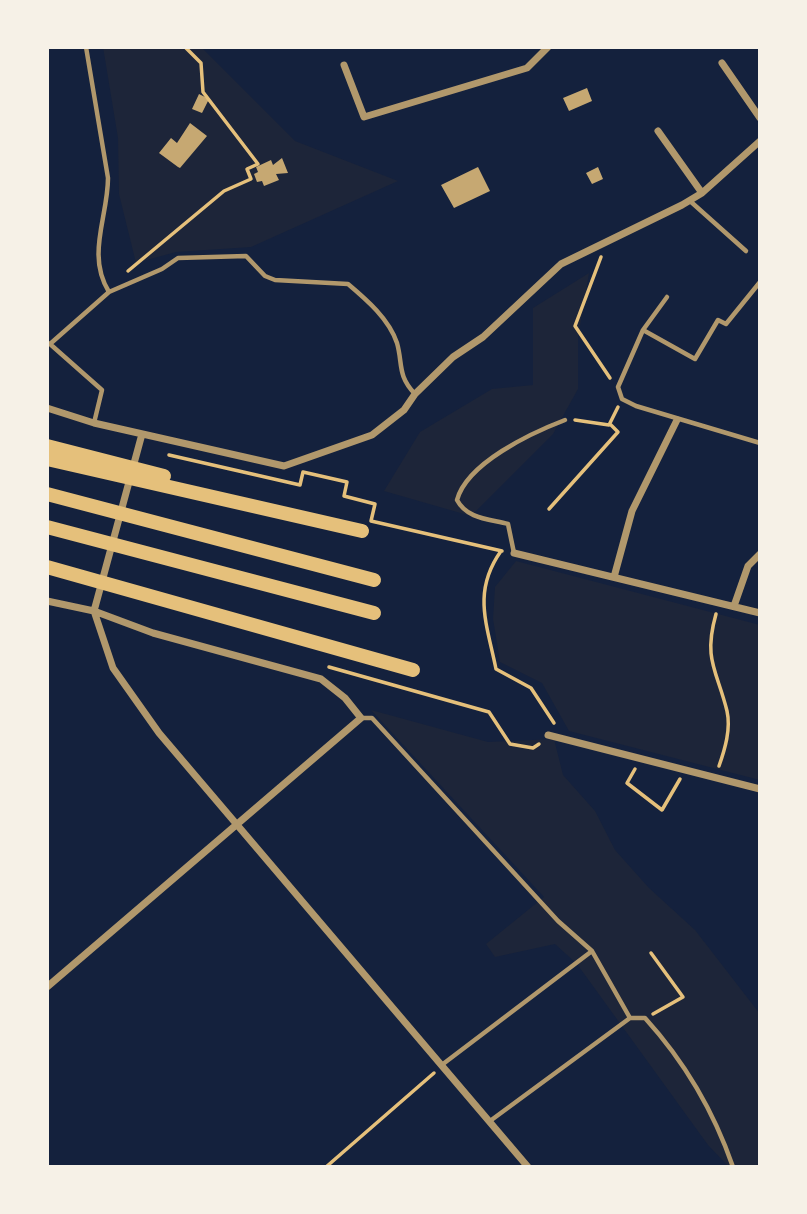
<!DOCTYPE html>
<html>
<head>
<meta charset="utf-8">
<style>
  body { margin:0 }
  #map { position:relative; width:807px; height:1214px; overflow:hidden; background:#14213d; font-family:"Playfair Display",serif }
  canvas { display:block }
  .frame { position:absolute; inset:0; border:49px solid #f6f1e7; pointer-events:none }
</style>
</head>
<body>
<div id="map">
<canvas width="807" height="1214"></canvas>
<div class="frame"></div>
</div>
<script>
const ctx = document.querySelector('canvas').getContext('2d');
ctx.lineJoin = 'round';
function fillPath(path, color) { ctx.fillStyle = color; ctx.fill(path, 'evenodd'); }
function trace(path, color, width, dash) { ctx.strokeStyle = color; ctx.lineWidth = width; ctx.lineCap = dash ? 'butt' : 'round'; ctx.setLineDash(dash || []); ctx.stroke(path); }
fillPath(new Path2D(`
  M 103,47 L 203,49 L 295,141 L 398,181 L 251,247 L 176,252 L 136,263 L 119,194 L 118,138 Z
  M 589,273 L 578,338 L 578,389 L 553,434 L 471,516 L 384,491 L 420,432 L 492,389 L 533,385 L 533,308 Z
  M 516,561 L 760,625 L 760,780 L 569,731 L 542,683 L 500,662 L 493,619 L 495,587 Z
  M 371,710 L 488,742 L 554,739 L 563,775 L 595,811 L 615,850 L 649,888 L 695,930 L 760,1014 L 760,1167 L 729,1167 L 708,1145 L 577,964 L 555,944 L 495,957 L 486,944 L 544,897 Z`), '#1d2539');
fillPath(new Path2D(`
  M 587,88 L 592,101 L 569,111 L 563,98 Z
  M 199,94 L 209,99 L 202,113 L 192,109 Z
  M 190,123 L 207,136 L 180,168 L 178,167 L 159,153 L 171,138 L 177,143 Z
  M 282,158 L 288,173 L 276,174 L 279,180 L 264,186 L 262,181 L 257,182 L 254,174 L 258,172 L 256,167 L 271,160 L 273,165 Z
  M 478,167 L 490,191 L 454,208 L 441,185 Z
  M 598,167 L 603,179 L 592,184 L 586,173 Z`), '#c6a872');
trace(new Path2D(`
  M 601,257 L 575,326 L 610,378
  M 128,271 L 224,191 L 251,179 L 247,169 L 258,164 L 203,92 L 201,63 L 185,47
  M 575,420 L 609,425 L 618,407
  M 169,455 L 300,485 L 303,472 L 347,482 L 344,496 L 375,504 L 371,521 L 502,551
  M 549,509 L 618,432 L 610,424
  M 501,551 C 472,592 487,624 496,669 L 531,688 L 554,723
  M 716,614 C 703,660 717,670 727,711 C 731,729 725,749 719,766
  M 329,667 L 489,712 L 510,744 L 533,748 L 539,744
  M 635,769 L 627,783 L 662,810 L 680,779
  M 651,953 L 683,997 L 653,1014
  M 326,1167 L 434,1073`), '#e5c07b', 3.5);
trace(new Path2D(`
  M 690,201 L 746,251
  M 760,282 L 726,324 L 718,320 L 695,359 L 643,330 L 618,387 L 622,399 L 636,406 L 760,443
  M 109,292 L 162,269 L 178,258 L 246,256 L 265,276 L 275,280 L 348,284 C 367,300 389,319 397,343 C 403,364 397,375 415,394
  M 643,330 L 667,297
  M 47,343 L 50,344 L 109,292 C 86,255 108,217 108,178 L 86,47
  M 50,344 L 102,390 L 94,423
  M 514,553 L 508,524 C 489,519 467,519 457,500 C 467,463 531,433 565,420
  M 361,718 L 372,718 L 558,921 L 592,951 L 630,1018 L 645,1018 C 684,1061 714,1112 733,1167
  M 443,1064 L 592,951
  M 490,1121 L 630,1018`), '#b1986c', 4.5);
trace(new Path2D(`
  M 722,63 L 760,118
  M 344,65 L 364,117 L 527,68 L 548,47
  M 658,131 L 702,193
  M 47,408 L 94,423 L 284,466 L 372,435 L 404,410 L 415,394 L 453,357 L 483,337 L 561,264 L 682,205 L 702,193 L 760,141
  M 142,434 L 94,611 L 113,668 L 159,733 L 528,1167
  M 514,553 L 760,613
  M 614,577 L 632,511 L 677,420
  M 47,601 L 94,611 L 153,633 L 321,679 L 345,698 L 361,718 L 47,987
  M 734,606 L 748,566 L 760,554
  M 548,735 L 760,789`), '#b1986c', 7);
trace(new Path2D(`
  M 47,446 L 164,476
  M 47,459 L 362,531
  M 47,567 L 413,670`), '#e5c07b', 14);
trace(new Path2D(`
  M 47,494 L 374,580
  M 47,527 L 374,613`), '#e5c07b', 14);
</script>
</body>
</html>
